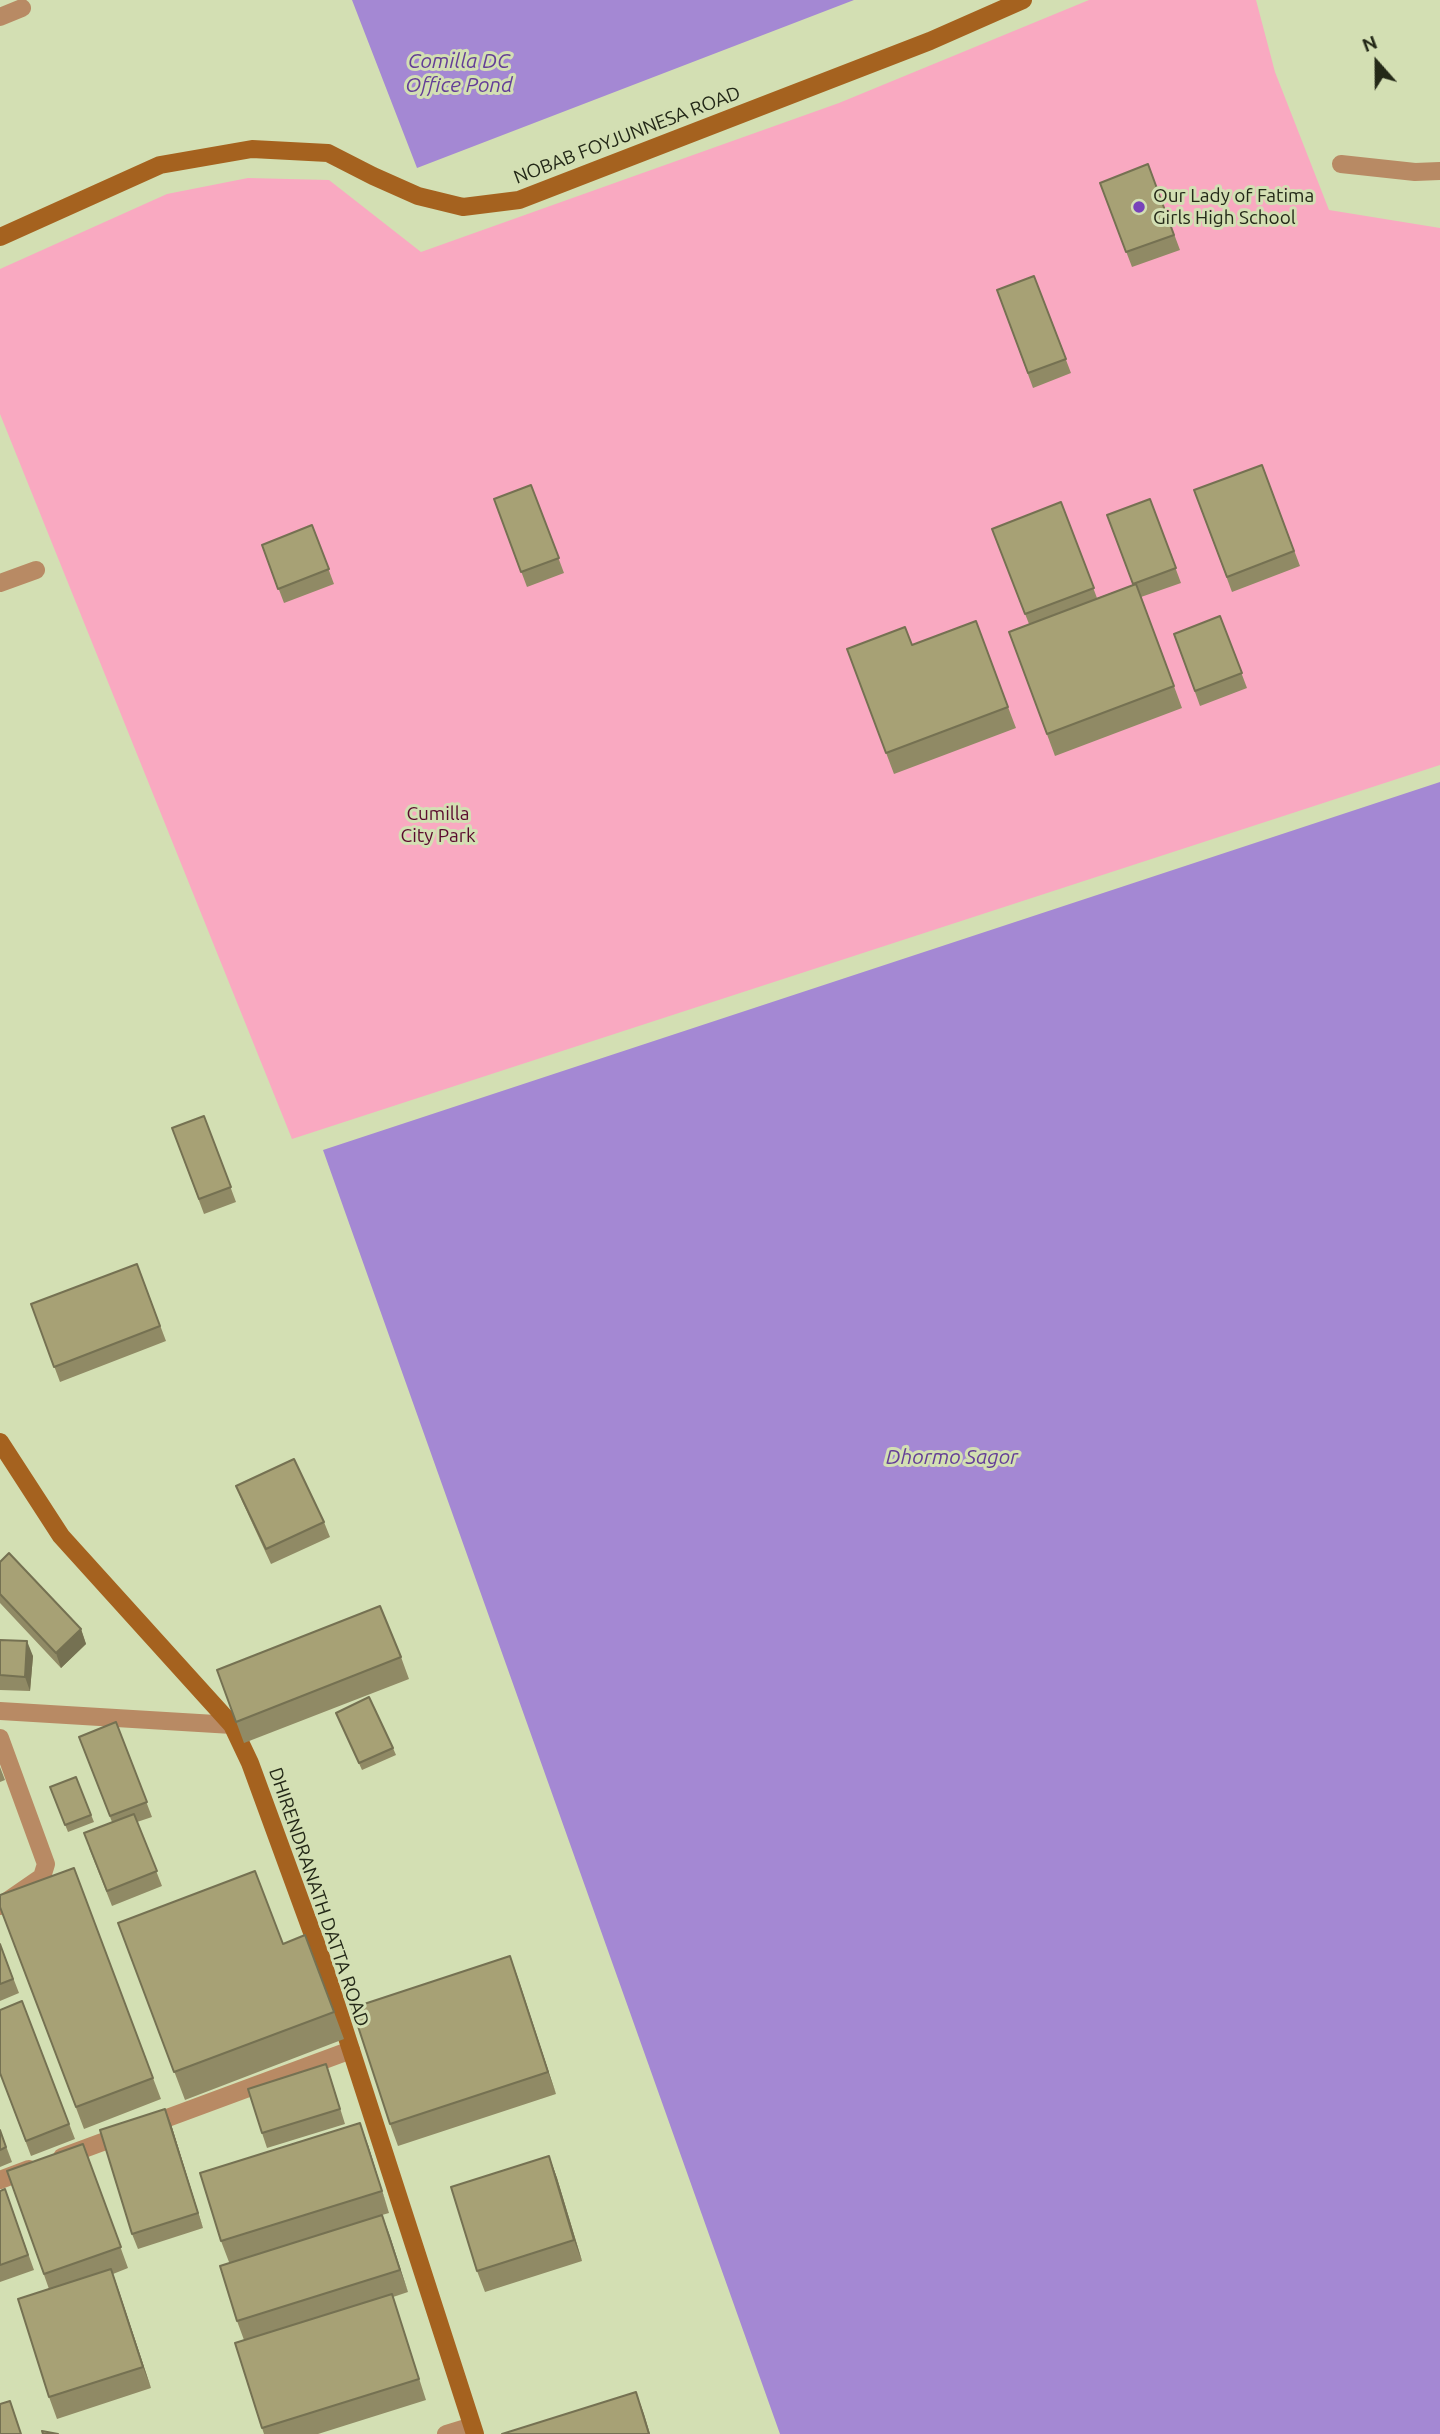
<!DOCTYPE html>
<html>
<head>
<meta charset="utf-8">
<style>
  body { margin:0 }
  #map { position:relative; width:1440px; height:2434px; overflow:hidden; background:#d3dfb3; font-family:Ubuntu,sans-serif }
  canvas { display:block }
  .north { position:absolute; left:1342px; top:28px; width:70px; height:70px; -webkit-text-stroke:5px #d3dfb3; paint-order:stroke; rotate:339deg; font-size:19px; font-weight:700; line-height:28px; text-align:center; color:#242918 }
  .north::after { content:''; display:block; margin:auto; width:24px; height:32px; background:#242918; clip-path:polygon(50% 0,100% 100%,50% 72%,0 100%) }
</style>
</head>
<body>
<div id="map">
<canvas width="1440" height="2434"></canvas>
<div class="north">N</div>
</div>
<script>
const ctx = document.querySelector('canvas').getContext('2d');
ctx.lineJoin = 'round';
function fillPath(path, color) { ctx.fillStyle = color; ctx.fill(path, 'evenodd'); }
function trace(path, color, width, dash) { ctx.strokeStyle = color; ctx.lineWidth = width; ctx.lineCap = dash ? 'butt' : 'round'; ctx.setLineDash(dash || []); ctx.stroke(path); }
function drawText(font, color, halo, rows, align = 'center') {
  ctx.font = font + ' Ubuntu,sans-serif'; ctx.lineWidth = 6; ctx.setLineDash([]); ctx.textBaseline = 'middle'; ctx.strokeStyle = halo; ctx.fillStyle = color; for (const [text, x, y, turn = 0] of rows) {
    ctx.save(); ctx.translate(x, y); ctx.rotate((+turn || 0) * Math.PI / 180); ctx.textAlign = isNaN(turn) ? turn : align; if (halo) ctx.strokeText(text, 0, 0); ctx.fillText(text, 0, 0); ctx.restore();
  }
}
fillPath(new Path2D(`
  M 1089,0 L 1256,0 L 1275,72 L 1329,210 L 1440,228 L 1440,765 L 292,1139 L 0,414 L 0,269 L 167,194 L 248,178 L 329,180 L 421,252 L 839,103 Z`), '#f9a9c1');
fillPath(new Path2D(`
  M 352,0 L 854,0 L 417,168 Z
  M 1440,782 L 1440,2434 L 780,2434 L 323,1150 Z`), '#a488d3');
trace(new Path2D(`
  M 0,17 L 22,8`), '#b88a64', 18);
trace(new Path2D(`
  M 1341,164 L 1415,172 L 1440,171
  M 0,583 L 36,570
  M 0,1711 L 232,1725
  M 0,1738 L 46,1864 L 42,1877 L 0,1906
  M 62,2157 L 351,2050
  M 0,2180 L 29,2169
  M 446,2434 L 472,2426`), '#b88a64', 18);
trace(new Path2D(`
  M 0,237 L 160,165 L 252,149 L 328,153 L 373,176 L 418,196 L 463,207 L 519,200 L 930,41 L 1023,0
  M 0,1442 L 61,1536 L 232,1725 L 250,1763 L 321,1957 L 475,2434`), '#a5621f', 18);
fillPath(new Path2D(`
  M 1148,164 L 1180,250 L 1132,267 L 1100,183 Z
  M 1034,276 L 1071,373 L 1033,388 L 997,290 Z
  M 1262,465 L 1300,566 L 1232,592 L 1194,490 Z
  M 531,485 L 564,573 L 527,587 L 494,499 Z
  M 1150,499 L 1181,583 L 1141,597 L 1182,708 L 1055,756 L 1009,632 L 1029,624 L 992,529 L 1061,502 L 1097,598 L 1133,585 L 1107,515 Z
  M 312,525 L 334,584 L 284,603 L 262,545 Z
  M 1220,616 L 1247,688 L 1200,706 L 1174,634 Z
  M 912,645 L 1008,707 L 1016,728 L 894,774 L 847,649 Z
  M 204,1116 L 236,1202 L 204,1214 L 172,1128 Z
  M 137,1264 L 166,1341 L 60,1382 L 31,1304 Z
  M 236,1486 L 324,1522 L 330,1537 L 271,1564 L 242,1501 Z
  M 0,1562 L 81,1629 L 86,1644 L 61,1668 L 0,1603 Z
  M 0,1640 L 33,1656 L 30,1691 L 0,1690 Z
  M 401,1657 L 409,1679 L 244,1743 L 217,1670 Z
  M 336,1713 L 393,1748 L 396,1755 L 362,1770 Z
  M 116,1722 L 152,1817 L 137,1822 L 162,1886 L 112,1906 L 89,1848 L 112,1822 L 79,1737 Z
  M 0,1767 L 5,1780 L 0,1782 Z
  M 76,1777 L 94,1822 L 68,1832 L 50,1787 Z
  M 0,1907 L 153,2078 L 161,2099 L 84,2129 Z
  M 118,1923 L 283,1944 L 334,2012 L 344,2039 L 185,2100 Z
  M 0,1944 L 19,1993 L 0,2001 Z
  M 510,1956 L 556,2094 L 398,2146 L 390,2124 Z
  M 22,2001 L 75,2139 L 31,2156 L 0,2073 Z
  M 331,2079 L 345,2124 L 267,2148 L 262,2133 Z
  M 171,2124 L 203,2228 L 138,2249 L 132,2234 Z
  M 0,2130 L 12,2162 L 0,2167 Z
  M 83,2144 L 128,2268 L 113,2274 L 151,2388 L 57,2419 L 49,2397 L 49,2289 L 7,2171 Z
  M 368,2145 L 389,2213 L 382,2215 L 408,2292 L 393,2297 L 426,2400 L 318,2434 L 264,2434 L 262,2428 L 244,2340 L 237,2321 L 229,2262 L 221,2241 Z
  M 549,2156 L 557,2178 L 582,2261 L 485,2292 L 477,2271 Z
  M 5,2189 L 34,2270 L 0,2282 L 0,2191 Z`), '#908a65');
fillPath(new Path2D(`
  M 81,1629 L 86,1644 L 61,1668 L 56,1653 Z
  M 27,1641 L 33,1656 L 30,1691 L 25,1677 Z
  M 510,1956 L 518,1978 L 556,2094 L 548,2072 Z
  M 165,2109 L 171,2124 L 203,2228 L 198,2213 Z
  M 360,2123 L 368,2145 L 389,2213 L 382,2191 Z
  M 549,2156 L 557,2178 L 582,2261 L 574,2240 Z
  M 382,2215 L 390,2236 L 408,2292 L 400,2270 Z
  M 111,2269 L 119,2291 L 151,2388 L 143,2367 Z
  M 636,2392 L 644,2414 L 650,2434 L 649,2434 Z`), '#757152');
const building = new Path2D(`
  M 1148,164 L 1174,235 L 1126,252 L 1100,183 Z
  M 1034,276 L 1066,359 L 1028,373 L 997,290 Z
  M 1262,465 L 1294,551 L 1227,577 L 1194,490 Z
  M 531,485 L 559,558 L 521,572 L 494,499 Z
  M 1150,499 L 1176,568 L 1133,584 L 1107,515 Z
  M 1061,502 L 1094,588 L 1025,614 L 992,529 Z
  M 312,525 L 329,569 L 278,589 L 262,545 Z
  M 1136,584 L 1174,686 L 1047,734 L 1009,632 Z
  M 1220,616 L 1242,673 L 1195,691 L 1174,634 Z
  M 976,621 L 1008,707 L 886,753 L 847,649 L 905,627 L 912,645 Z
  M 204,1116 L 231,1187 L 199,1199 L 172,1128 Z
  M 137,1264 L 160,1326 L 54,1367 L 31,1304 Z
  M 294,1459 L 324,1522 L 266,1549 L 236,1486 Z
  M 9,1553 L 81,1629 L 56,1653 L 0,1594 L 0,1562 Z
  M 380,1606 L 401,1657 L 236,1722 L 217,1670 Z
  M 0,1640 L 27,1641 L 25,1677 L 0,1675 Z
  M 369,1697 L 393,1748 L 359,1763 L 336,1713 Z
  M 116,1722 L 147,1802 L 110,1816 L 79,1737 Z
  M 76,1777 L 91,1815 L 65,1825 L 50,1787 Z
  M 134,1814 L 157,1871 L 107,1891 L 84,1833 Z
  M 74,1868 L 153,2078 L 76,2107 L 0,1907 L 0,1895 Z
  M 255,1871 L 283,1944 L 305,1935 L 334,2012 L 174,2072 L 118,1923 Z
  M 0,1944 L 13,1979 L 0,1984 Z
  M 510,1956 L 548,2072 L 390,2124 L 352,2008 Z
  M 22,2001 L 69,2124 L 26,2141 L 0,2073 L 0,2010 Z
  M 326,2064 L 340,2109 L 262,2133 L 248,2089 Z
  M 165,2109 L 198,2213 L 132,2234 L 100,2130 Z
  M 360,2123 L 382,2191 L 221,2241 L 200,2173 Z
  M 0,2130 L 6,2147 L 0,2150 Z
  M 83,2144 L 121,2247 L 44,2274 L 7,2171 Z
  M 549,2156 L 574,2240 L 477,2271 L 451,2187 Z
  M 5,2189 L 28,2255 L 0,2265 L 0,2191 Z
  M 382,2215 L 400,2270 L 237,2321 L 220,2266 Z
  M 111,2269 L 143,2367 L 49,2397 L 18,2299 Z
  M 392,2294 L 419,2379 L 262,2428 L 235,2343 Z
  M 636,2392 L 649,2434 L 502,2434 Z
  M 10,2401 L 21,2434 L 0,2434 L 0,2404 Z
  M 42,2431 L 58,2434 L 43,2434 Z`);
fillPath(building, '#a7a175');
trace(building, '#757152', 2);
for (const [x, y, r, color] of [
  [1139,207,7,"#7843ba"]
]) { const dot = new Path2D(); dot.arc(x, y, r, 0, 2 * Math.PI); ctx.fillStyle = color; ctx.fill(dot); trace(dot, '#d3dfb3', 2.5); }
drawText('19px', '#242918', '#d3dfb3', [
  ["NOBAB FOYJUNNESA ROAD",627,135,-21],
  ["DHIRENDRANATH DATTA ROAD",319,1897,71]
]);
drawText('19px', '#242918', '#d3dfb3', [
  ["Our Lady of Fatima",1153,196],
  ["Girls High School",1153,218]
], 'left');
drawText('19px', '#5a0b2e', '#d3dfb3', [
  ["Cumilla",438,814],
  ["City Park",438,836]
]);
drawText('italic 21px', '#643e97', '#d3dfb3', [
  ["Comilla DC",459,61],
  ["Office Pond",459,85],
  ["Dhormo Sagor",952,1457]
]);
</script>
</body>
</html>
